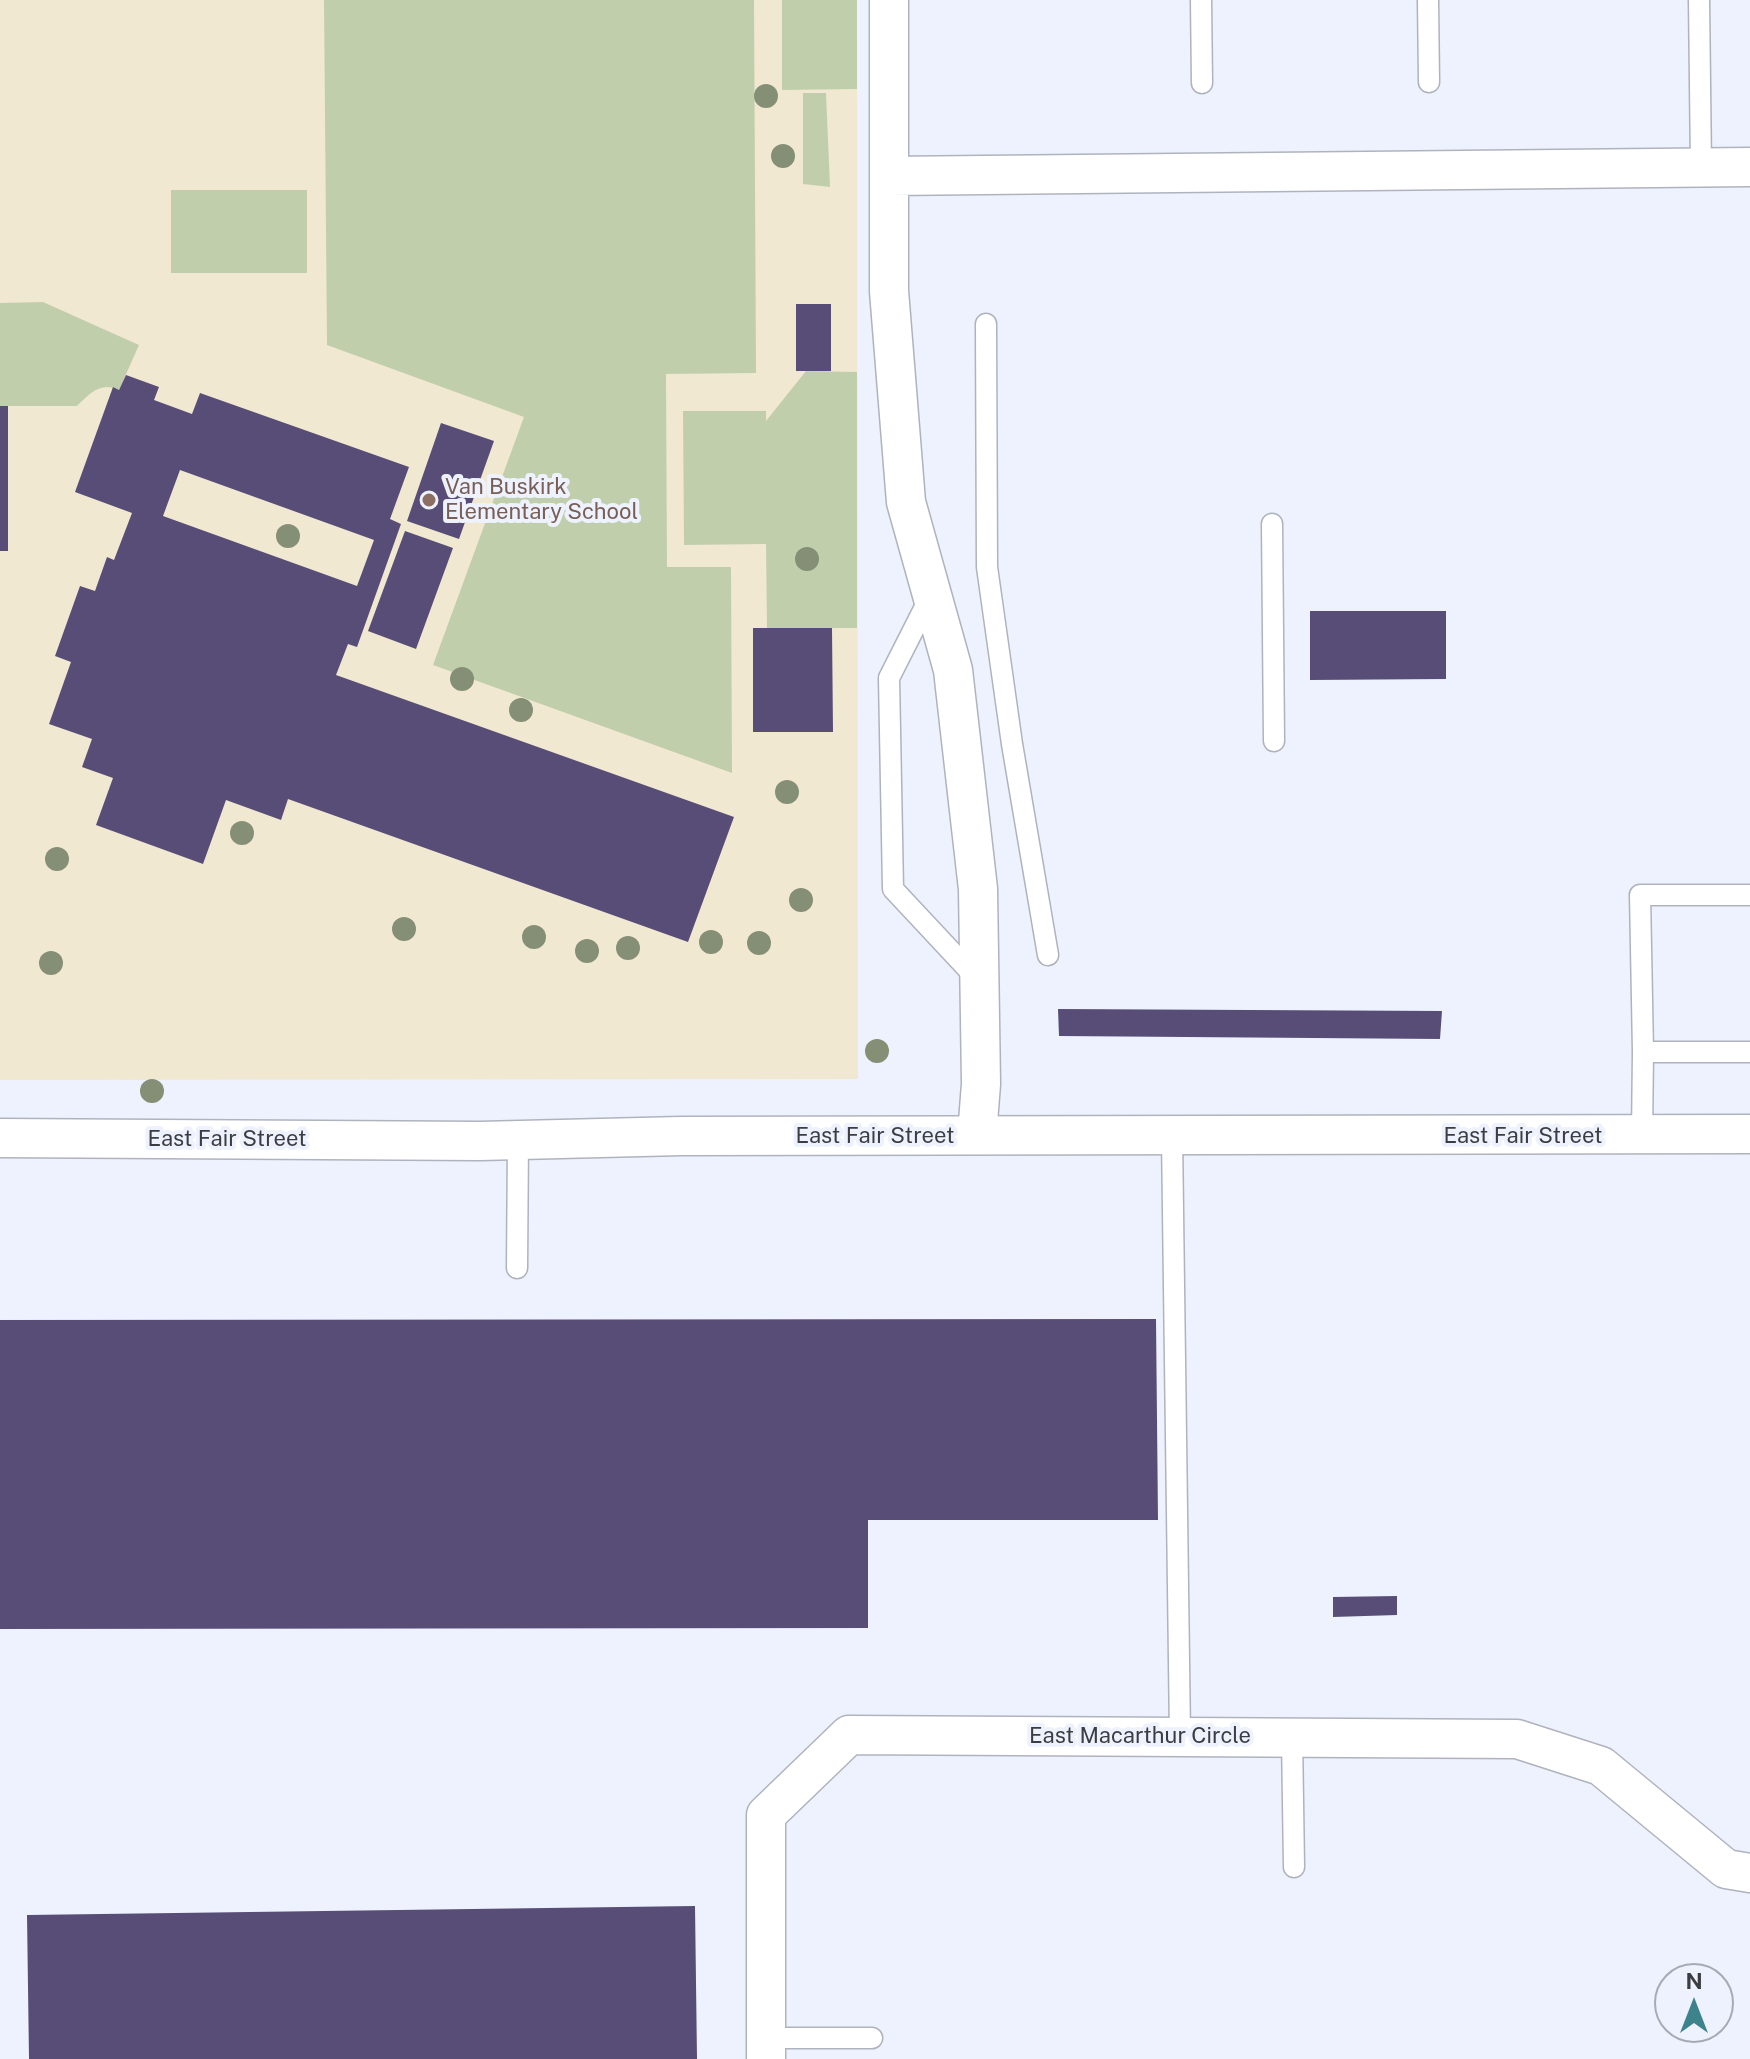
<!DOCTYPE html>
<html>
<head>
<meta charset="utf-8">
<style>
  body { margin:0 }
  #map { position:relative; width:1750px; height:2059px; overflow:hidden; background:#edf2fe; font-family:"Public Sans",sans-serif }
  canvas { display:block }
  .north { position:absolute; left:1654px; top:1963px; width:80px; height:80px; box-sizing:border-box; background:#edf2fe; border:2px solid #a6aab2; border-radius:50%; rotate:0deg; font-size:22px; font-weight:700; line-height:32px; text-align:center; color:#3b3d41 }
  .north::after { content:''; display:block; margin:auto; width:28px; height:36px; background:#3c838c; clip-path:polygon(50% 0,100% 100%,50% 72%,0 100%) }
</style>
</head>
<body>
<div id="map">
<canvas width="1750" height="2059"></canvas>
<div class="north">N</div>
</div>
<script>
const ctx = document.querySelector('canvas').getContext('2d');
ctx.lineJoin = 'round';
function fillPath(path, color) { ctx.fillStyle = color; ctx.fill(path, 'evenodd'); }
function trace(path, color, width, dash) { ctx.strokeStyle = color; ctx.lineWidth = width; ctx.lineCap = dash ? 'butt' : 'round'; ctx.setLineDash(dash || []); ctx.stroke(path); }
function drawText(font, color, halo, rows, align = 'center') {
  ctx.font = font + ' "Public Sans",sans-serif'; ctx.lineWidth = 8; ctx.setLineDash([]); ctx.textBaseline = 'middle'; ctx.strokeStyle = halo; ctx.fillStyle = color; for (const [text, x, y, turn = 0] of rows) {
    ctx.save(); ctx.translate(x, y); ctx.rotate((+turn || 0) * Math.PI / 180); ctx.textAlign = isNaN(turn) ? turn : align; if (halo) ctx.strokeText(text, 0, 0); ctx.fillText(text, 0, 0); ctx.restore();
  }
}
fillPath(new Path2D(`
  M 0,0 L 857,0 L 858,1079 L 0,1080 Z`), '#f1e8d2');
fillPath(new Path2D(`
  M 324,0 L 754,0 L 756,373 L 666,374 L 667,567 L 731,567 L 732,773 L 433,665 L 524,417 L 327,345 Z
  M 782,0 L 857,0 L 857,89 L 782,90 Z
  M 803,93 L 826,93 L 830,187 L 803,184 Z
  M 171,190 L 307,190 L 307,273 L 171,273 Z
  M 43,302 L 139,345 L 119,390 C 101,381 89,394 77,406 L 0,406 L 0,303 Z
  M 806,371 L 857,372 L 857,628 L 767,628 L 766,544 L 684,545 L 683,411 L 766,411 L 766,421 Z`), '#c1ceac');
fillPath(new Path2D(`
  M 796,304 L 831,304 L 831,371 L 796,371 Z
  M 126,375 L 159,387 L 154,400 L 192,414 L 200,393 L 409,467 L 390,519 L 401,524 L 357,647 L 348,644 L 336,675 L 734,817 L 688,942 L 288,799 L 281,820 L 226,800 L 203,864 L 96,825 L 113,778 L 82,767 L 92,739 L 49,724 L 71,662 L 55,656 L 80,586 L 95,591 L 107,557 L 114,560 L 132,513 L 75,492 L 113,387 L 119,390 ZM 180,470 L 374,540 L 357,586 L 163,516 Z
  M 0,406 L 8,406 L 8,551 L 0,551 Z
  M 441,423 L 494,441 L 459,539 L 407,521 Z
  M 405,531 L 453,548 L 416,649 L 368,631 Z
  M 1310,611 L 1446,611 L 1446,679 L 1310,680 Z
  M 753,628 L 832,628 L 833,732 L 753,732 Z
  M 1058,1009 L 1442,1011 L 1440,1039 L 1059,1036 Z
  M 1156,1319 L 1158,1520 L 868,1520 L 868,1628 L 0,1629 L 0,1320 Z
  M 1397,1596 L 1397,1615 L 1333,1617 L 1333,1597 Z
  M 695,1906 L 697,2059 L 29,2059 L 27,1915 Z`), '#584d77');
const service = new Path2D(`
  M 1201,0 L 1202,83
  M 1428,0 L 1429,82
  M 1699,0 L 1701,167
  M 986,324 L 987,567 L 1012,744 L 1048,955
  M 1272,524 L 1274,741
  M 930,597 L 889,678 L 893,889 L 979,981
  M 1750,895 L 1640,895 L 1643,1052 L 1750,1052
  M 1642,1135 L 1643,1052
  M 1172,1136 L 1180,1736
  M 517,1268 L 518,1140
  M 1292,1737 L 1294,1867
  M 766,2038 L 872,2038`);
const minor = new Path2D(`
  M 889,0 L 889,291 L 906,502 L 953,670 L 978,889 L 981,1084 L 977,1135
  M 889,176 L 1750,167
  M 0,1138 L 480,1141 L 681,1136 L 1750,1134
  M 766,2059 L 766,1815 L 849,1735 L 1517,1739 L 1601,1766 L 1726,1869 L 1750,1873`);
trace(service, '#afb3be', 23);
trace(minor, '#afb3be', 41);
trace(service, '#fff', 20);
trace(minor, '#fff', 38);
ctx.fillStyle = '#858f76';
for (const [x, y] of [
  [766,96],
  [783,156],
  [288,536],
  [807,559],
  [462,679],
  [521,710],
  [787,792],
  [242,833],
  [57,859],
  [801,900],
  [404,929],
  [534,937],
  [711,942],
  [759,943],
  [628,948],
  [587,951],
  [51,963],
  [877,1051],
  [152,1091]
]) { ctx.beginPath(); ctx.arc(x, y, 12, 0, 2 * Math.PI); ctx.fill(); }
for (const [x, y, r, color] of [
  [429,500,8,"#8d6e63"]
]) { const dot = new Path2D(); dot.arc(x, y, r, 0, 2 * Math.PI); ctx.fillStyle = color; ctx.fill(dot); trace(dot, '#edf2fe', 3); }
drawText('22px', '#785e54', '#edf2fe', [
  ["Van Buskirk",445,487],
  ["Elementary School",445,512]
], 'left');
drawText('22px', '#3b3d41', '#edf2fe', [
  ["East Fair Street",875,1136],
  ["East Fair Street",1523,1136],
  ["East Fair Street",227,1139],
  ["East Macarthur Circle",1140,1736]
]);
</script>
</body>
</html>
